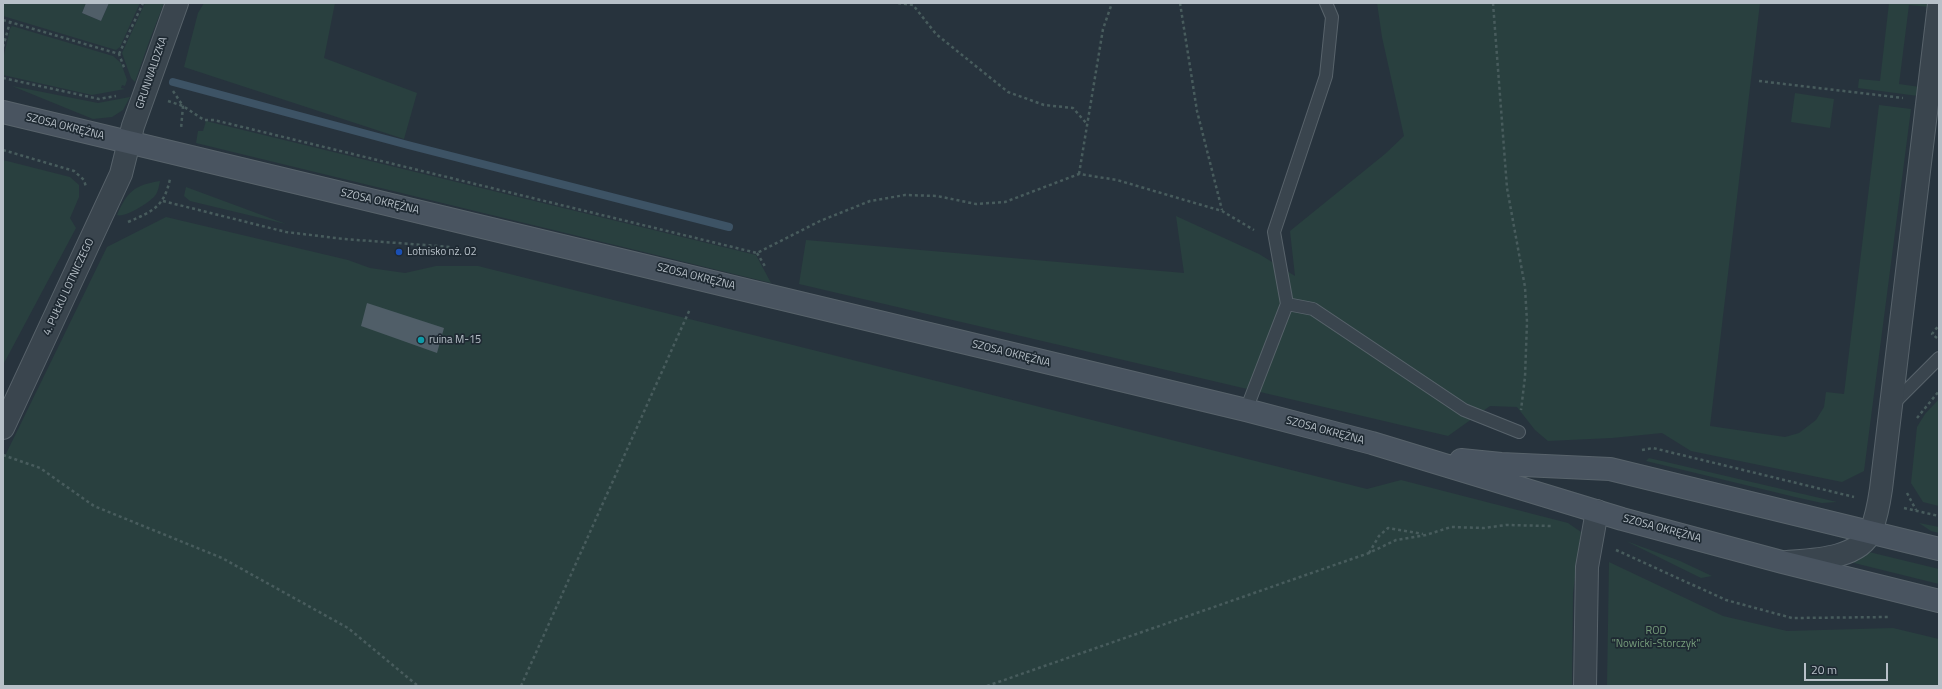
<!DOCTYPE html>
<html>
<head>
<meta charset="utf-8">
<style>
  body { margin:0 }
  #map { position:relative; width:1942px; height:689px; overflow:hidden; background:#27333d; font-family:"Titillium Web",sans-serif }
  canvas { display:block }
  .frame { position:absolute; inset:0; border:4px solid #b7c0c8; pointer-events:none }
  .scale { position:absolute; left:1804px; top:663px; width:84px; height:18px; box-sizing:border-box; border:2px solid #b7c0c8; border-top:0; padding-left:5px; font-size:12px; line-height:14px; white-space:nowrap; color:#b7c0c8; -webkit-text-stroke:3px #1f2a33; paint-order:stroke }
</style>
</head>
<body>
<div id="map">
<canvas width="1942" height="689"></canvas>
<div class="frame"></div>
<div class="scale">20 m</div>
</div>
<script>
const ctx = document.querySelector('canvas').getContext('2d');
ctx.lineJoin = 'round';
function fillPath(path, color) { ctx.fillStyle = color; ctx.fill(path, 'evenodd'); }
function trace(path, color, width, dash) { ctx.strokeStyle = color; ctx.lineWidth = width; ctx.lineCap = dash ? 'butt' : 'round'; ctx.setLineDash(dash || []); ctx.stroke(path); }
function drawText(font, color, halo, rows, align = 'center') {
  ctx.font = font + ' "Titillium Web",sans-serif'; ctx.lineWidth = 3.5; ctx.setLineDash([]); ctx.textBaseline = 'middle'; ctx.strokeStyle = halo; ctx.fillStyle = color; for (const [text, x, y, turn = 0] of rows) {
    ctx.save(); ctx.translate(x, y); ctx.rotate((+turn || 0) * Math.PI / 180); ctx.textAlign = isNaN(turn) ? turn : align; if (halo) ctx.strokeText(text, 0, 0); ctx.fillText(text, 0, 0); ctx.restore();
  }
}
fillPath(new Path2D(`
  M 3,3 L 86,3 L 82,13 L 101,21 L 109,3 L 140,3 L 120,47 L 116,50 L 3,16 Z
  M 145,3 L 164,3 L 150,39 L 135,82 L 131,78 L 122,53 Z
  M 204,3 L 335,3 L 324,58 L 417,93 L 404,139 L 184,67 L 198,13 Z
  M 1377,3 L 1760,3 L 1710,426 L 1785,437 L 1799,433 L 1816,420 L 1824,407 L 1826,392 L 1844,394 L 1879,105 L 1911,109 L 1864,471 L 1842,482 L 1691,451 L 1662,433 L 1612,438 L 1548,441 L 1535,430 L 1517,407 L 1490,406 L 1448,436 L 799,284 L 806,240 L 1184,273 L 1176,216 L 1259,254 L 1295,276 L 1290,231 L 1385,154 L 1404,136 L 1382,37 Z
  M 1889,3 L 1929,3 L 1929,7 L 1909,5 L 1899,84 L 1920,87 L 1918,96 L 1858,88 L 1859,79 L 1880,81 Z
  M 12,26 L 113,56 L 121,63 L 127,80 L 125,86 L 122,85 L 121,88 L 125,89 L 92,95 L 3,75 L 3,59 L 10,29 Z
  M 12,86 L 98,103 L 130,97 L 123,110 L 112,117 L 93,119 Z
  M 1795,93 L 1834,99 L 1830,128 L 1791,122 Z
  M 206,121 L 756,255 L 771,283 L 196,143 L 198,131 L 203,131 Z
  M 3,160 L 70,177 L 79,185 L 79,197 L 70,218 L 76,228 L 3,365 Z
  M 160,181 C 159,186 158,193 154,197 C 148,203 125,218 117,215 C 127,192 134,185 160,181 Z
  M 186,187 L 286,224 L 190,201 L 184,196 Z
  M 166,217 L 348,260 L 370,268 L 405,273 L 436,266 L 478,266 L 1367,489 L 1401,480 L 1568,523 L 1581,532 L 1573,593 L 1572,686 L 3,686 L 3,460 L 107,247 Z
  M 1939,399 L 1939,506 L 1923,502 L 1911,483 L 1917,427 L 1925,414 Z
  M 1649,458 L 1837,502 L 1822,503 L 1795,497 L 1646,461 Z
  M 1919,523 L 1939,527 L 1939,533 L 1931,531 Z
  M 1626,541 L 1680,561 L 1712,576 L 1701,578 Z
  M 1869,552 L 1939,569 L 1939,584 L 1850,562 Z
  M 1609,562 L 1723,616 L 1787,631 L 1893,628 L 1939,639 L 1939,686 L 1607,686 Z`), '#29403f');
trace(new Path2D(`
  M 173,82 L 408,145 L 729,227`), '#3d5365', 8);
fillPath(new Path2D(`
  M 86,3 L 109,3 L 101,21 L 82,13 Z
  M 367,303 L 444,328 L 437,353 L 361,326 Z`), '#505e68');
const lane = new Path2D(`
  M 1287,304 L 1274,232 L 1326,76 L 1332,17 L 1326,3
  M 1892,405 L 1939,358
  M 1246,410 L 1287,304 L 1313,309 L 1464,410 L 1519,432`);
const street = new Path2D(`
  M 3,428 L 121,174 L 133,126 L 177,3
  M 1787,562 C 1812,560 1860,559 1871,531 C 1876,518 1879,503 1881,489 L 1939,4
  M 1585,686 L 1587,567 L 1597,511`);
const secondary = new Path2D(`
  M 3,112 L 1246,410 L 1372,443 L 1622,519 L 1782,562 L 1939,601
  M 1461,460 L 1501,464 L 1610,469 L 1939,549`);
trace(lane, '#58636b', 14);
trace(street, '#58636b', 24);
trace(secondary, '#58636b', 24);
trace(new Path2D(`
  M 898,3 L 913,5 L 936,34 L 1008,92 L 1044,105 L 1073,108 L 1087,124
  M 1180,3 L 1197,111 L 1222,210
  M 1493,3 L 1507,188 L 1525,287 L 1527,322 L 1525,377 L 1521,410
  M 3,20 L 119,54 L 125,70
  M 3,47 L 10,22
  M 119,54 L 143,3
  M 3,78 L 99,99 L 116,96
  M 1759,81 L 1903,98
  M 173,91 L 183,106 L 181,129
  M 168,101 L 183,106 L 204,120 L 214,120 L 757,253 L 820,221 L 870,201 L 905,195 L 937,196 L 976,204 L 1005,202 L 1079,174 L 1117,180 L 1222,211 L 1254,230
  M 3,150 L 74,171 L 84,180 L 86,187
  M 1079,174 L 1103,29 L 1112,3
  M 163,201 L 286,232 L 344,239 L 451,247
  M 128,222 C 153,211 164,207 170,179
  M 757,253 L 766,268
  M 1937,338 L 1932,334 L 1939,325
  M 1917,418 L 1939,391
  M 1642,450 L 1653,448 L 1854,497
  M 3,455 L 40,468 L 94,506 L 222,558 L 348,628 L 418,686
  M 1907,493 L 1916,510
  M 1904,508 L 1939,516
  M 1616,550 L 1726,600 L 1792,618 L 1890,617
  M 1369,553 L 1379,536 L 1388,528 L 1423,534
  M 521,686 L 690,309
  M 987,686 L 1369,553 L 1396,540 L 1426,535 L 1451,527 L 1484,528 L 1506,525 L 1553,526`), '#485c5d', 2.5, [3, 3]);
trace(lane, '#3a454e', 12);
trace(street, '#3a454e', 22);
trace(secondary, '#495460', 22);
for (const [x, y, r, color] of [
  [399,252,4,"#1a4fb4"],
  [421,340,4,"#0f9aa8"]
]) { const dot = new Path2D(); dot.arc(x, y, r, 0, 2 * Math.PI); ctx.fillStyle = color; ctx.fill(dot); trace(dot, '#1f2a33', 1.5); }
drawText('11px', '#b7c0c8', '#1f2a33', [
  ["GRUNWALDZKA",152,73,-71],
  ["SZOSA OKRĘŻNA",65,127,14],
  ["SZOSA OKRĘŻNA",380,202,13],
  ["SZOSA OKRĘŻNA",696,277,14],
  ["4. PUŁKU LOTNICZEGO",69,287,-65],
  ["SZOSA OKRĘŻNA",1011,354,14],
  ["SZOSA OKRĘŻNA",1325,431,15],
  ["SZOSA OKRĘŻNA",1662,529,15]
]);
drawText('11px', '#b7c0c8', '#1f2a33', [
  ["Lotnisko nż. 02",407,252],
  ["ruina M-15",429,340]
], 'left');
drawText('11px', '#769d7b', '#1f2a33', [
  ["ROD",1656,631],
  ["\"Nowicki-Storczyk\"",1656,644]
]);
</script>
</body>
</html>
